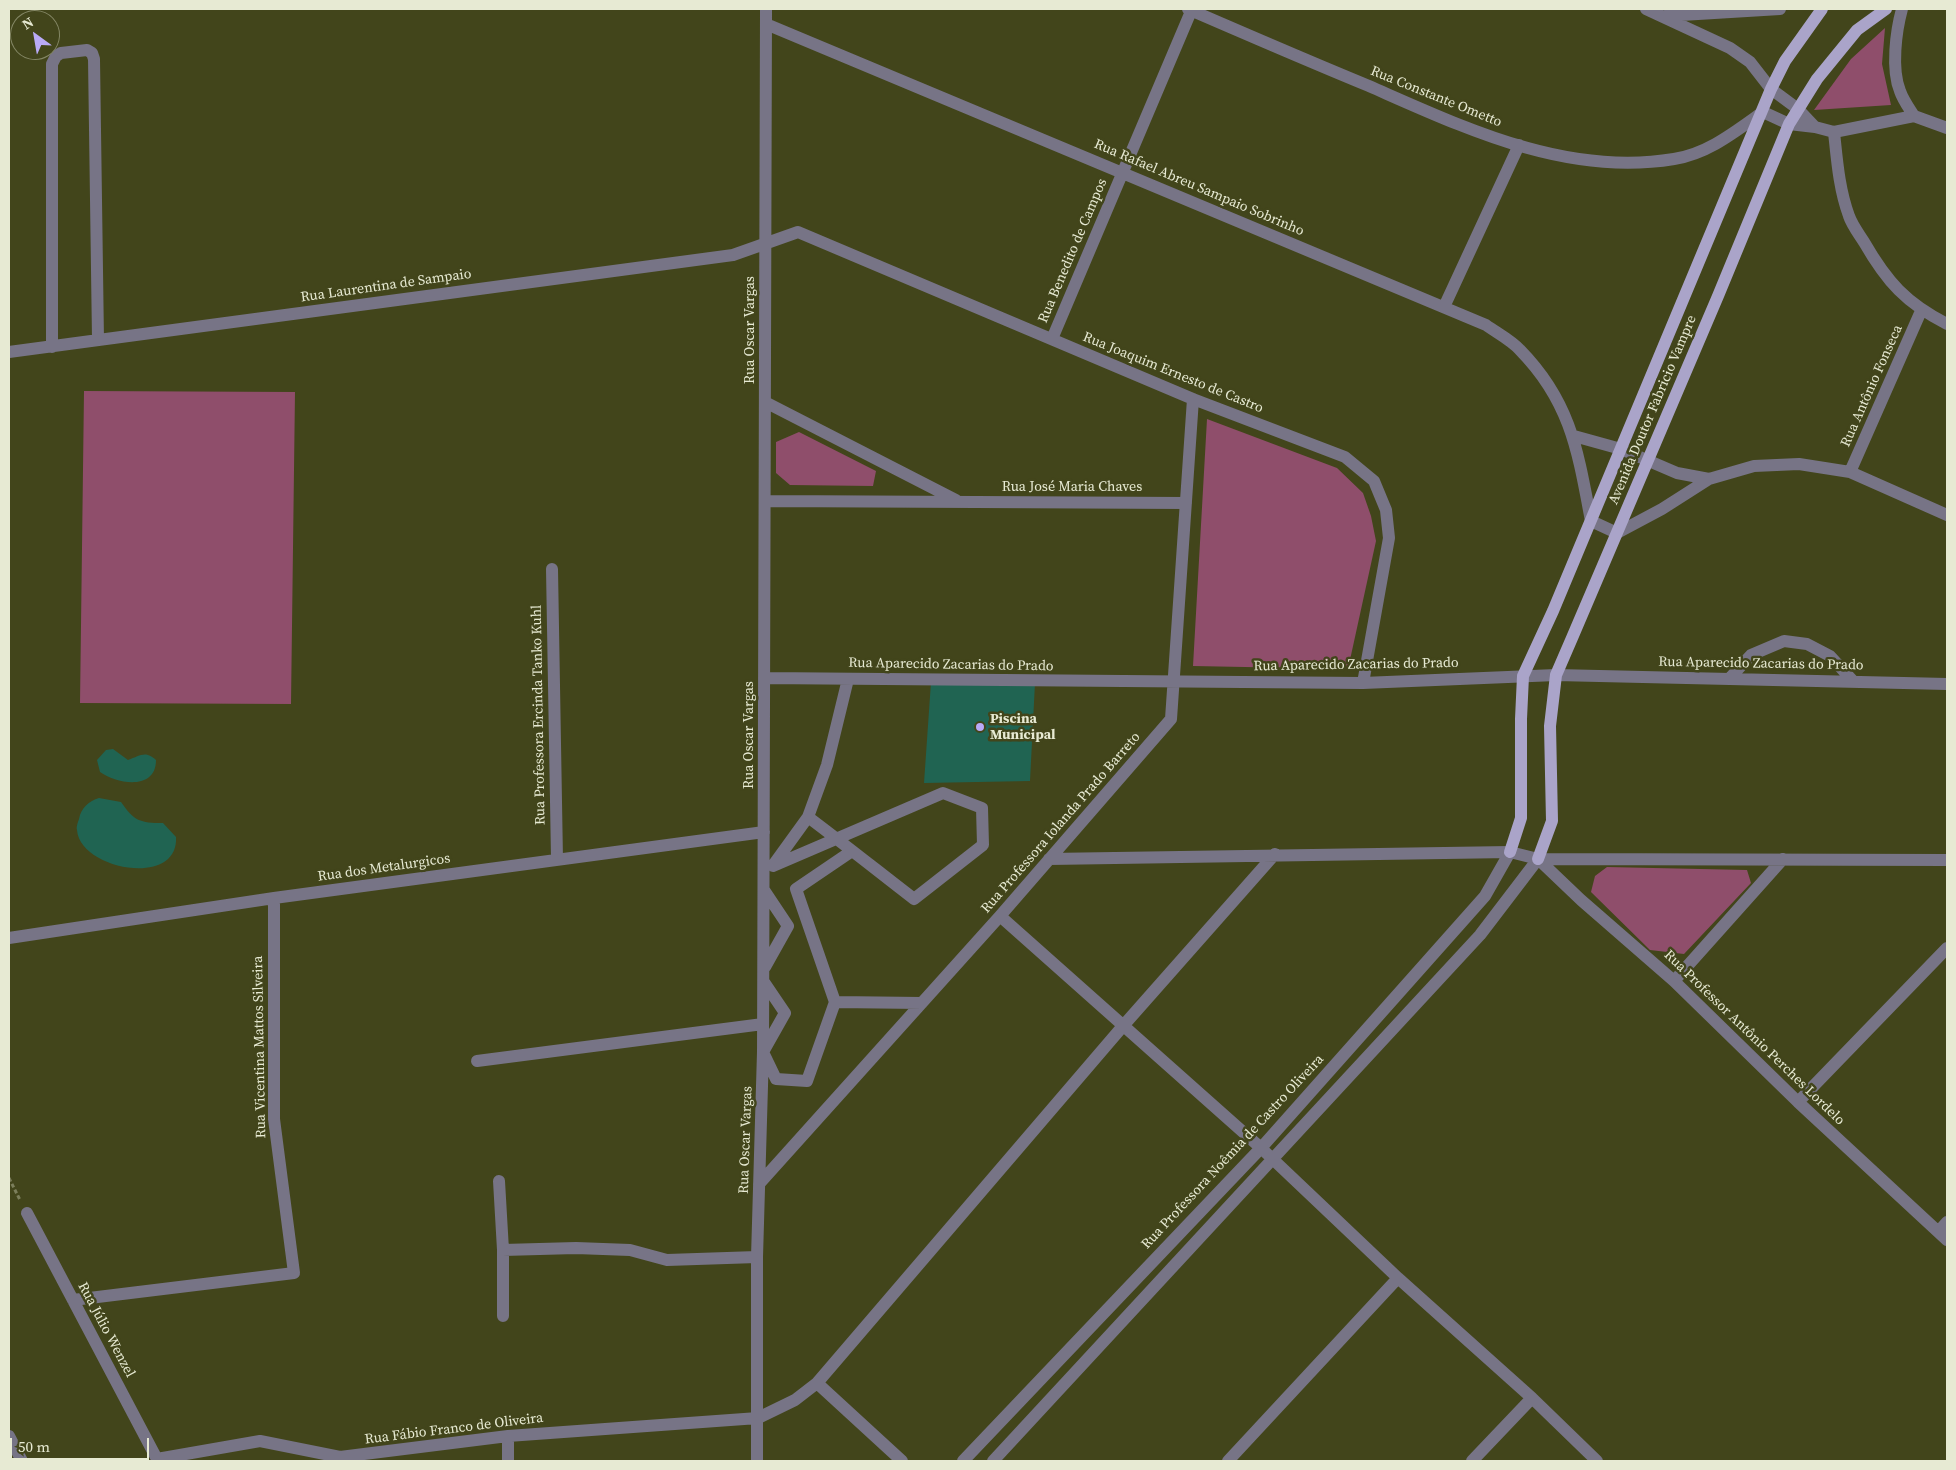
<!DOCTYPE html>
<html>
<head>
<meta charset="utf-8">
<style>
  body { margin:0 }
  #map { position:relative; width:1956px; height:1470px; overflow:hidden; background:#42451b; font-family:"Source Serif 4",serif }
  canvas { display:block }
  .frame { position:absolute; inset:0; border:10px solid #e7ead3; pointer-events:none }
  .north { position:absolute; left:10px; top:10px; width:50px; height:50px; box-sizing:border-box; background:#42451b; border:1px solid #848765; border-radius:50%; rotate:328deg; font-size:14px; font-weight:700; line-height:20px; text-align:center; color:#e7ead3 }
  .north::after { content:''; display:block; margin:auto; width:18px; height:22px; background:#b9aaf7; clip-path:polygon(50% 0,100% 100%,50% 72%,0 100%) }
  .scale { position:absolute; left:10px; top:1438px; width:139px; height:22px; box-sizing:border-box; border:2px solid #e7ead3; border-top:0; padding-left:6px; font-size:15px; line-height:18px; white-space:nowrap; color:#e7ead3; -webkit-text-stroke:4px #42451b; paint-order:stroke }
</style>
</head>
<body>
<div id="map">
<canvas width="1956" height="1470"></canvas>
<div class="frame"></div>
<div class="north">N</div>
<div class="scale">50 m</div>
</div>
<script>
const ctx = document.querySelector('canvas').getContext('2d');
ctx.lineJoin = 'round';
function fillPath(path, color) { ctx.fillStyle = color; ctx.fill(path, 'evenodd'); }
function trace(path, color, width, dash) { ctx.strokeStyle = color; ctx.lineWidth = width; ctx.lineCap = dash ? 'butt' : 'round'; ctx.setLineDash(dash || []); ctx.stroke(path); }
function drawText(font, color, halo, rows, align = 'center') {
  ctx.font = font + ' "Source Serif 4",serif'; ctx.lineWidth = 5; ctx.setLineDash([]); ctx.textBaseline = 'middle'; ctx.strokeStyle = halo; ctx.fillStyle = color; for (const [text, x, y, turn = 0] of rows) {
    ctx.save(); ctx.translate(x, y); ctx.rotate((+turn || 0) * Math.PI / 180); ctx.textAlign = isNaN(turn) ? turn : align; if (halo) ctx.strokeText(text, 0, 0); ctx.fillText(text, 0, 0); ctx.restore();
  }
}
fillPath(new Path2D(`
  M 1885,28 L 1882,64 L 1891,105 L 1814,110 L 1851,59 Z
  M 84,391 L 295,392 L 291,704 L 80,703 Z
  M 1207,419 L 1337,468 L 1363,493 L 1371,516 L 1376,541 L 1348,669 L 1193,666 Z
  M 799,432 L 876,471 L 873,486 L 790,485 L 776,473 L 776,442 Z
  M 1607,867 L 1747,870 L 1751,883 L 1684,954 L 1650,950 L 1591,892 L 1595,876 Z`), '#8f4e6b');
fillPath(new Path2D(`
  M 931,682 L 1035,683 L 1030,781 L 924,783 Z
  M 113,749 L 128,760 C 140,756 145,750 156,760 C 156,791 117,784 100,772 L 97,760 L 106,750 Z
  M 99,798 L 121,802 C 134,821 140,823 163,823 L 176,837 C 179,888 80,870 77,830 C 76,827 78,822 79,819 C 81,808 89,801 99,798 Z`), '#206452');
trace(new Path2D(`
  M 9,1178 L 20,1200`), '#7b7e5b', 3, [4, 2.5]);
trace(new Path2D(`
  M 1188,9 C 1248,35 1308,61 1369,86 C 1465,128 1566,177 1674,159 C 1708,154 1736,131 1763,112 L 1789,124 L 1815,127 L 1834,132 L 1914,116 L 1947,128
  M 1646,9 L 1730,48 L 1750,62 L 1771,89 L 1798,109 L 1815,127
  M 1902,9 C 1896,31 1891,69 1900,91 C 1903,100 1909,108 1914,116
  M 1665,16 L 1780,9
  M 766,24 L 1486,325 C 1497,333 1511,340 1520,350 C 1571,402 1578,452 1591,521 L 1617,533 L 1662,509 L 1709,479 L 1754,466 L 1799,464 L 1850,472 L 1947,515
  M 1834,132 C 1837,160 1839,189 1849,216 C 1852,225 1859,234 1864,242 C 1887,282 1906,303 1947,324
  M 1444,307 L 1519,145
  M 1052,339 L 1192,9
  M 52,347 L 52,64 L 56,56 L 61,53 L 87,50 L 92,53 L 94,59 L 98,340
  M 9,352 L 733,255 L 798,232 L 1193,399 L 1345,457 L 1374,481 L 1386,510 L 1389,538 L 1363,683
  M 765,402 L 956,500
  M 1574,436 L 1621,449 L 1677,473 L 1709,479
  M 1850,472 L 1921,311
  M 765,501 L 1186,503
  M 552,569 L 557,859
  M 764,678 L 1363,683 L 1556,675 L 1947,684
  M 1729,679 L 1751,655 L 1784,641 L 1807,644 L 1830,656 L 1853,681
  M 1049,859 L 1510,852 L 1538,859 L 1947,860
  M 774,864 L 808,817 L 827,765 L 848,679
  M 773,866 L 943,793 L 982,808 L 983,845 L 914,899 C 879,872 844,844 808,817
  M 764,890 L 788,926 L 765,967
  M 1000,916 L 1261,1148 L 1398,1278 L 1532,1398 L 1597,1461
  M 9,938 L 274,898 L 764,832
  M 1674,981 L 1783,859
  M 764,982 L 785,1013 L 763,1052 L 776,1079 L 807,1081 L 835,1002 L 796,889 L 852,851
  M 835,1002 L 922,1003
  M 477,1061 L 763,1024
  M 1798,1102 L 1947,948
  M 499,1181 L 503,1250 L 576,1248 L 630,1250 L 667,1260 L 757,1257
  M 759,1184 L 1000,916 L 1171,719 L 1193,399
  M 27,1213 L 158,1461
  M 1939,1231 L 1947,1222
  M 73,1300 L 294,1273 L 274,1119 L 274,898
  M 503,1316 L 503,1250
  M 817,1383 L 902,1461
  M 9,1436 L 22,1461
  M 508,1436 L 508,1461
  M 157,1459 L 260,1441 L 340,1457 L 508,1436 L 758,1418 L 795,1400 L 817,1383 L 1123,1026 L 1275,854
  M 757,1461 L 757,1257 L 763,1052 L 766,9
  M 963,1461 L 1261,1148 L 1485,896 L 1510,852
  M 993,1461 L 1480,935 L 1538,859 L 1581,900 L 1674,981 L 1798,1102 L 1947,1240
  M 1228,1461 L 1398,1278
  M 1472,1461 L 1532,1398`), '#777486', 12);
trace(new Path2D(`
  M 1510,852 L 1521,818 L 1521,719 L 1523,676 L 1553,611 L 1771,89 L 1785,61 L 1822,9
  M 1538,859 L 1552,821 L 1550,726 L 1556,675 L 1572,638 L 1718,296 L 1789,124 L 1817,79 L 1857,30 L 1886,9`), '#aaa4c9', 12);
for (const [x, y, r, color] of [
  [980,727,5,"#b9aaf7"]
]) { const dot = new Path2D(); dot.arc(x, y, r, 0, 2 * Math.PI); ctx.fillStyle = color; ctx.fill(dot); trace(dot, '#42451b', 2); }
drawText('14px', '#e7ead3', '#42451b', [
  ["Rua Constante Ometto",1436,97,22],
  ["Rua Rafael Abreu Sampaio Sobrinho",1199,188,23],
  ["Rua Benedito de Campos",1073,251,-67],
  ["Rua Laurentina de Sampaio",386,286,-8],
  ["Rua Oscar Vargas",750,330,-90],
  ["Rua Joaquim Ernesto de Castro",1173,373,22],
  ["Rua Antônio Fonseca",1872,386,-66],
  ["Avenida Doutor Fabricio Vampre",1653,410,-67],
  ["Rua José Maria Chaves",1072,487],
  ["Rua Aparecido Zacarias do Prado",1761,664,1],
  ["Rua Aparecido Zacarias do Prado",951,665,1],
  ["Rua Aparecido Zacarias do Prado",1356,665,-1],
  ["Rua Professora Ercinda Tanko Kuhl",539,715,-91],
  ["Rua Oscar Vargas",749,735,-90],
  ["Rua Professora Iolanda Prado Barreto",1061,823,-49],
  ["Rua dos Metalurgicos",384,868,-8],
  ["Rua Professor Antônio Perches Lordelo",1754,1038,44],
  ["Rua Vicentina Mattos Silveira",260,1047,-91],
  ["Rua Oscar Vargas",746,1140,-88],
  ["Rua Professora Noêmia de Castro Oliveira",1233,1152,-47],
  ["Rua Júlio Wenzel",106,1330,62],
  ["Rua Fábio Franco de Oliveira",454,1429,-7]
]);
drawText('bold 14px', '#e7ead3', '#42451b', [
  ["Piscina",990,719],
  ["Municipal",990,735]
], 'left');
</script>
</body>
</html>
